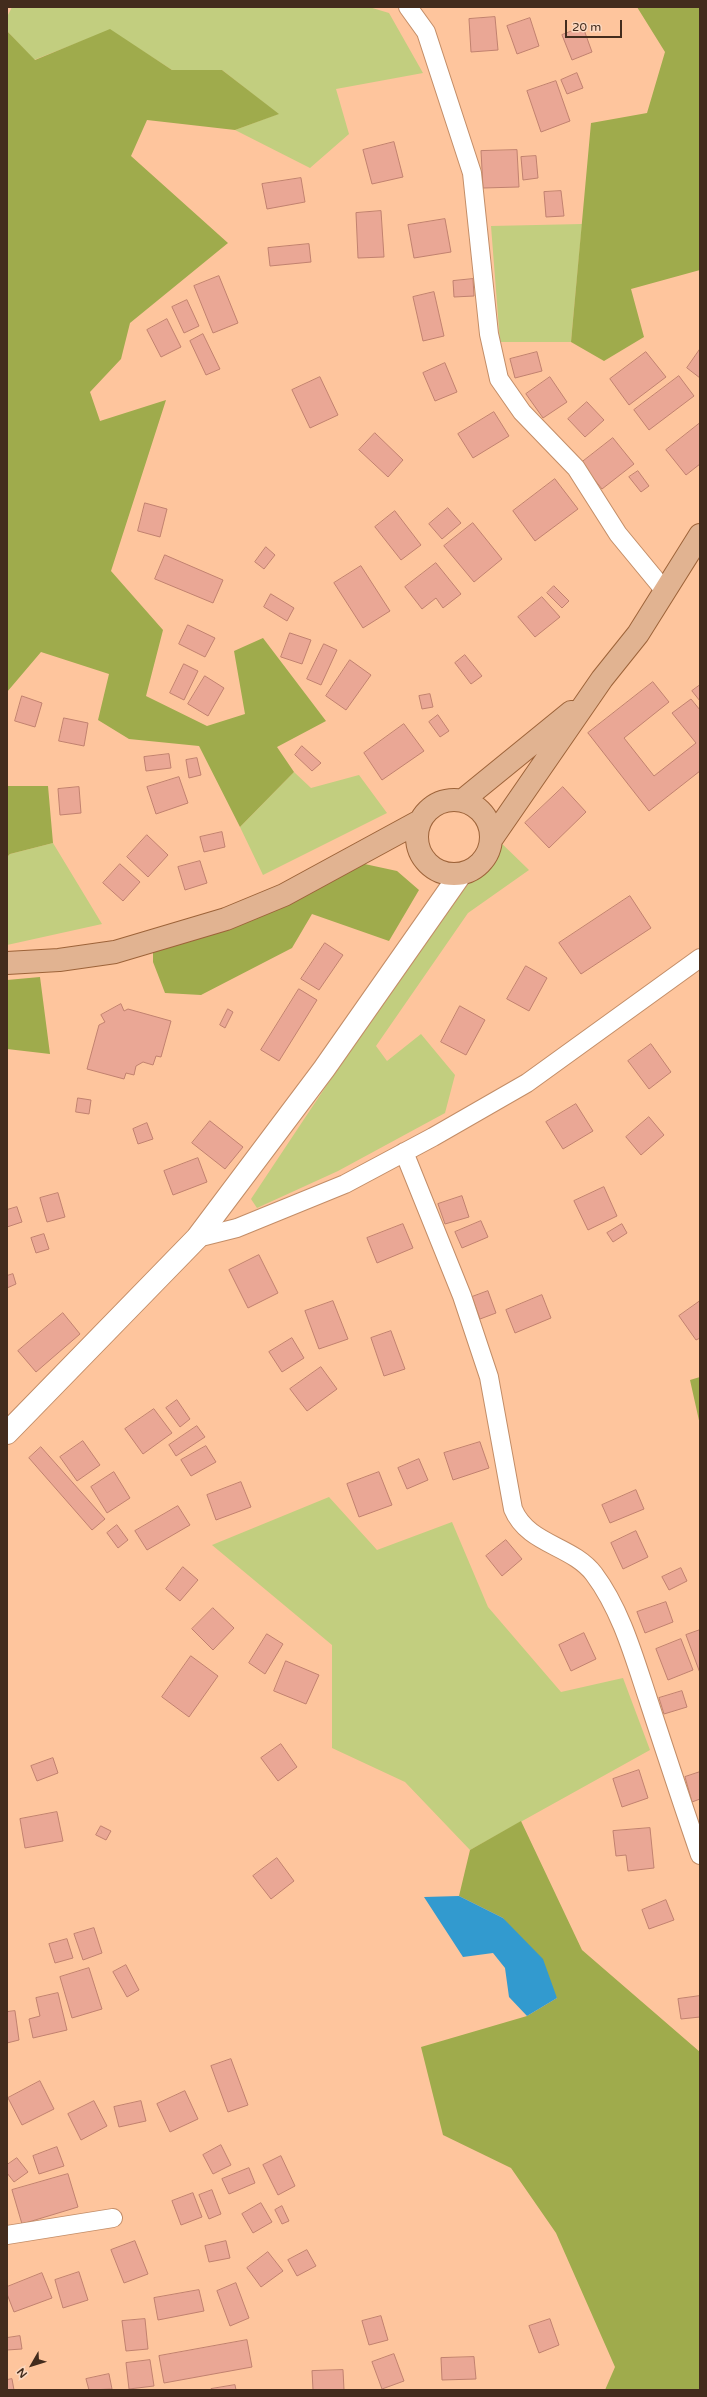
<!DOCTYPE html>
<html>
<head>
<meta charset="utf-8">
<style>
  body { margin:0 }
  #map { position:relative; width:707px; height:2397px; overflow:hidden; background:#fec59d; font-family:"Varela Round",sans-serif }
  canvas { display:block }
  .frame { position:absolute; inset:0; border:8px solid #432c1d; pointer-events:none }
  .north { position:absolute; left:12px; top:2345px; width:40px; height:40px; -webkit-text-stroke:3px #fbd8c0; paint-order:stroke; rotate:231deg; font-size:11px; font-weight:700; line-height:16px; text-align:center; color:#432c1d }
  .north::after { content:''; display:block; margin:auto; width:14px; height:18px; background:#432c1d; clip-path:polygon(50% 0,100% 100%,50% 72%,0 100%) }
  .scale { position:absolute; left:565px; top:20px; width:57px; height:18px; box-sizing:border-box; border:2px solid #432c1d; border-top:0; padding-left:5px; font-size:12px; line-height:14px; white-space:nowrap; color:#432c1d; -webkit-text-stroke:3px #fbd8c0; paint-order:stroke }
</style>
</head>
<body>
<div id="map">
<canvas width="707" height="2397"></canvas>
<div class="frame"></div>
<div class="north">N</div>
<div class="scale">20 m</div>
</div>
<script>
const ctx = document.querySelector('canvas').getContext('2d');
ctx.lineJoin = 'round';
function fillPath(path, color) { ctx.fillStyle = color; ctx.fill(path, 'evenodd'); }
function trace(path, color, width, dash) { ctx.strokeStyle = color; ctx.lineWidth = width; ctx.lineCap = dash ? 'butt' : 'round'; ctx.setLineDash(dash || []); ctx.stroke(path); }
fillPath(new Path2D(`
  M 12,7 L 369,7 L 389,13 L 423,73 L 336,89 L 349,134 L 310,168 L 235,130 L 278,114 L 222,70 L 172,70 L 110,30 L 34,60 L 7,31 L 7,17 Z
  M 582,224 L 571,342 L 500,342 L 491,226 Z
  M 294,772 L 311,788 L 359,775 L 387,813 L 263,875 L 240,827 Z
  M 493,835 L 529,870 L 468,913 L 376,1046 L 387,1061 L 421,1034 L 455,1075 L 445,1113 L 338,1171 L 257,1208 L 251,1199 Z
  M 53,843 L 102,924 L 7,945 L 7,857 L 10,854 Z
  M 329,1497 L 377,1550 L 452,1522 L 488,1607 L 561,1692 L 623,1678 L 650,1750 L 470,1850 L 405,1782 L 332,1748 L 332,1645 L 212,1545 Z`), '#c2ce7f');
fillPath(new Path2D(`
  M 637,7 L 700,7 L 700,270 L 631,289 L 644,337 L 604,361 L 571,342 L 591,123 L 647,113 L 665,52 Z
  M 110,29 L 172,70 L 222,70 L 279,114 L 235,130 L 147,120 L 131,156 L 228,243 L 130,323 L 121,359 L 90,392 L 100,421 L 166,400 L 111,571 L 163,630 L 146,696 L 207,726 L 245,714 L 234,651 L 263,638 L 326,721 L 277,747 L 294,772 L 240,827 L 199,746 L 129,739 L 98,720 L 109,674 L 41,652 L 7,692 L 7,31 L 35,60 Z
  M 7,786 L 48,786 L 53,843 L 10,854 L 7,857 Z
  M 360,863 L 397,871 L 419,890 L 389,941 L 312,914 L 292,948 L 201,995 L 165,993 L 153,962 L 153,950 Z
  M 40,977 L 50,1054 L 7,1049 L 7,980 Z
  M 700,1377 L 700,1425 L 690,1380 Z
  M 521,1821 L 582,1950 L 700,2052 L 700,2390 L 605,2390 L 615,2367 L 556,2233 L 511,2168 L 443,2135 L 421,2047 L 527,2016 L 557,1998 L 503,1918 L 459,1896 L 470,1850 Z`), '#9fab4c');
fillPath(new Path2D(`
  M 459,1896 L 503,1918 L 543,1959 L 557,1998 L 527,2016 L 509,1997 L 505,1968 L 493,1953 L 463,1957 L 424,1897 Z`), '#329acf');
const building = new Path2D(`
  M 495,17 L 498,50 L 471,52 L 469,19 Z
  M 530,18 L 539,46 L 517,54 L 507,26 Z
  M 583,27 L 592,52 L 572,60 L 562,35 Z
  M 577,73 L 583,88 L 567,94 L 561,80 Z
  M 556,81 L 570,121 L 541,132 L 527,91 Z
  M 394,142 L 403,177 L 372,184 L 363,150 Z
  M 517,150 L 519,187 L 483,188 L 481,151 Z
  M 536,156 L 538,178 L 523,180 L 521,157 Z
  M 301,178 L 305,202 L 267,209 L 262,184 Z
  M 561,191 L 564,216 L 546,217 L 544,192 Z
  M 381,211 L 384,257 L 358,258 L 356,213 Z
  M 445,219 L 451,252 L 414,258 L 408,225 Z
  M 309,244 L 311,262 L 270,266 L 268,248 Z
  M 219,276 L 238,323 L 213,333 L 194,286 Z
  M 473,279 L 474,296 L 454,297 L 453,281 Z
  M 434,292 L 444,336 L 423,341 L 413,297 Z
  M 187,300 L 199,326 L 184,333 L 172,307 Z
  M 167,319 L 181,347 L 161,357 L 147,330 Z
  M 203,334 L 220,369 L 206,375 L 190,341 Z
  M 700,349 L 700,378 L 687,368 Z
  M 537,352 L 542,371 L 515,378 L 510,359 Z
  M 646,352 L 666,377 L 629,405 L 610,379 Z
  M 445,363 L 457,392 L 435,401 L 423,373 Z
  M 679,376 L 694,396 L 649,430 L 634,410 Z
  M 320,377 L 338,415 L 310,428 L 292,390 Z
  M 550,377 L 567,402 L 543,418 L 526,394 Z
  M 587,402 L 604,420 L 585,437 L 568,419 Z
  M 494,412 L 509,436 L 473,458 L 458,434 Z
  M 700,423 L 700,464 L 686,475 L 666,450 Z
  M 375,433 L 403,460 L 388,477 L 359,450 Z
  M 613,438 L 634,464 L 602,489 L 581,463 Z
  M 638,471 L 649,486 L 641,492 L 629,477 Z
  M 555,479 L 578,509 L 535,541 L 513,511 Z
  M 145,503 L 167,509 L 160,537 L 138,531 Z
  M 448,508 L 461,523 L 442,539 L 429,524 Z
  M 395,511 L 421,545 L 401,560 L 375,527 Z
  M 473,523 L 502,559 L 474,582 L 444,546 Z
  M 266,547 L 275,555 L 264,569 L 255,562 Z
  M 165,555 L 223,580 L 213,603 L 155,579 Z
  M 436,563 L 461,594 L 443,608 L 436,598 L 422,609 L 405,587 Z
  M 361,566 L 390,611 L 363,628 L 334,583 Z
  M 554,586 L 569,601 L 562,608 L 547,593 Z
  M 271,594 L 294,608 L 287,621 L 264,607 Z
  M 542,597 L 560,617 L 535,637 L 518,617 Z
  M 188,625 L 215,638 L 205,657 L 179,644 Z
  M 290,633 L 311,640 L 302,664 L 281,657 Z
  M 324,644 L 337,650 L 321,685 L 307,679 Z
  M 465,655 L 482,676 L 471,684 L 455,663 Z
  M 350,660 L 371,675 L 346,710 L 326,696 Z
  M 184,664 L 198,671 L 184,700 L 170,693 Z
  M 205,676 L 224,688 L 208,716 L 188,704 Z
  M 653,682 L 669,702 L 624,738 L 654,776 L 696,743 L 672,713 L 691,699 L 700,710 L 700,771 L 649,811 L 588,733 Z
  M 700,685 L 700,701 L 692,691 Z
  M 430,694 L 433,707 L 422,709 L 419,696 Z
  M 22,696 L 42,703 L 35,727 L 15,721 Z
  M 438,715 L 449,731 L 440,737 L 429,722 Z
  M 64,718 L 88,723 L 84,746 L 59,741 Z
  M 404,724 L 424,751 L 382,780 L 364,753 Z
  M 302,746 L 321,763 L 312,771 L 295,755 Z
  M 169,754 L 171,768 L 146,771 L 144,757 Z
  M 197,758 L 201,775 L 189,778 L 186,760 Z
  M 179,777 L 188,803 L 156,814 L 147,787 Z
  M 79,787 L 81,813 L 60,815 L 58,789 Z
  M 563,787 L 586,812 L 549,848 L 525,823 Z
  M 222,832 L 225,847 L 204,852 L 200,837 Z
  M 147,835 L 168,855 L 148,877 L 127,857 Z
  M 200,861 L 207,883 L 185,890 L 178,867 Z
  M 120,864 L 140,882 L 123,901 L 103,883 Z
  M 630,896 L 651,928 L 581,974 L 559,943 Z
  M 325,943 L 343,955 L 319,990 L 301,979 Z
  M 526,966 L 547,978 L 529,1011 L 507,999 Z
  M 299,989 L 317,1000 L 279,1061 L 261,1050 Z
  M 121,1004 L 124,1011 L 128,1009 L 171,1021 L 161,1057 L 156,1056 L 153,1065 L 143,1062 L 136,1066 L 134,1075 L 126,1073 L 124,1079 L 87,1069 L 99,1025 L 105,1022 L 101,1015 Z
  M 460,1006 L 485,1020 L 466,1055 L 441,1042 Z
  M 228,1009 L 233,1012 L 225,1028 L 220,1025 Z
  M 651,1044 L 671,1072 L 649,1089 L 628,1061 Z
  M 78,1098 L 91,1100 L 89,1114 L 76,1112 Z
  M 576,1104 L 593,1131 L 563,1149 L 546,1122 Z
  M 649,1117 L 664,1135 L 641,1155 L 626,1137 Z
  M 210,1121 L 243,1147 L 225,1169 L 192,1143 Z
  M 147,1123 L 153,1139 L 138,1144 L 133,1129 Z
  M 198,1158 L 207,1182 L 173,1195 L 164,1171 Z
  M 604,1187 L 617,1216 L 588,1230 L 574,1201 Z
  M 58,1193 L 65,1217 L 47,1222 L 40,1198 Z
  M 462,1196 L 469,1217 L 445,1224 L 438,1204 Z
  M 17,1207 L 22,1222 L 7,1227 L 7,1210 Z
  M 481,1221 L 488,1237 L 462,1248 L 455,1232 Z
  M 403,1224 L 413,1248 L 377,1263 L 367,1238 Z
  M 622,1224 L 627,1233 L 613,1242 L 607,1233 Z
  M 44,1234 L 49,1249 L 36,1253 L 31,1238 Z
  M 259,1255 L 278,1293 L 248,1308 L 229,1270 Z
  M 13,1274 L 16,1284 L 7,1288 L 7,1276 Z
  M 488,1291 L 496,1313 L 480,1319 L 472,1297 Z
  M 542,1295 L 551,1318 L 515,1333 L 506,1310 Z
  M 333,1301 L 348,1339 L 319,1349 L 305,1311 Z
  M 700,1301 L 700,1338 L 696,1340 L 679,1316 Z
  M 63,1313 L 80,1334 L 36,1372 L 18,1351 Z
  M 391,1331 L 405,1369 L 384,1376 L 371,1338 Z
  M 292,1338 L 304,1358 L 282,1372 L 269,1352 Z
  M 321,1367 L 337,1389 L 307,1411 L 290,1389 Z
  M 177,1400 L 190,1419 L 180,1427 L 166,1408 Z
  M 154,1409 L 172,1433 L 143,1454 L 125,1429 Z
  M 197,1426 L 205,1437 L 176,1456 L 169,1445 Z
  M 83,1441 L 100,1465 L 77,1481 L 60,1457 Z
  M 480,1442 L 489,1468 L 453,1480 L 444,1453 Z
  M 206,1446 L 216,1462 L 191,1476 L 181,1460 Z
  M 41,1447 L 105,1519 L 92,1530 L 29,1458 Z
  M 419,1459 L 428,1480 L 407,1489 L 398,1468 Z
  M 114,1472 L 130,1498 L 107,1513 L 91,1487 Z
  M 379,1472 L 392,1505 L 359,1517 L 347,1484 Z
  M 241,1482 L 251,1507 L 216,1520 L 207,1495 Z
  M 636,1490 L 644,1509 L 610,1523 L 602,1505 Z
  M 178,1506 L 190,1525 L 147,1550 L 135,1531 Z
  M 117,1525 L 128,1540 L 118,1548 L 107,1533 Z
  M 636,1531 L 648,1557 L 623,1569 L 611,1543 Z
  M 506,1540 L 522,1559 L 502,1576 L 486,1556 Z
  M 183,1567 L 198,1580 L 180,1601 L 166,1589 Z
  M 681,1568 L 687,1581 L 669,1590 L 662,1577 Z
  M 666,1602 L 673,1622 L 645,1633 L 637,1612 Z
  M 213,1608 L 234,1628 L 213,1650 L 192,1629 Z
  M 700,1630 L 700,1673 L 686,1635 Z
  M 584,1633 L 596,1659 L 571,1671 L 559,1645 Z
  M 267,1634 L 283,1644 L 265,1674 L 249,1663 Z
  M 681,1639 L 693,1670 L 668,1680 L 656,1649 Z
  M 191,1656 L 218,1676 L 189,1717 L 162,1697 Z
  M 286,1661 L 319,1675 L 306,1704 L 274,1691 Z
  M 682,1691 L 687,1707 L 664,1714 L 659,1698 Z
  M 281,1744 L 297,1767 L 278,1781 L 261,1758 Z
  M 53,1758 L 58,1773 L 37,1781 L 31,1766 Z
  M 639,1770 L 648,1798 L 622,1807 L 613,1779 Z
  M 700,1772 L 700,1799 L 692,1802 L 685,1777 Z
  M 57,1812 L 63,1841 L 25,1848 L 20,1819 Z
  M 101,1826 L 111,1831 L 106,1840 L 96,1835 Z
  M 650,1828 L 654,1868 L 628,1871 L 626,1855 L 616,1856 L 613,1831 Z
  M 277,1858 L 294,1881 L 271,1899 L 253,1876 Z
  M 666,1900 L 674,1920 L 649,1929 L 642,1910 Z
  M 94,1928 L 102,1953 L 83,1960 L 74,1934 Z
  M 67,1939 L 73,1958 L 55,1963 L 49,1944 Z
  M 126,1965 L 139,1990 L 127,1997 L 113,1972 Z
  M 89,1968 L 102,2009 L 72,2018 L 60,1977 Z
  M 58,1993 L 67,2030 L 33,2038 L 29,2019 L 40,2016 L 36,1998 Z
  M 700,1996 L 700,2017 L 681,2019 L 678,1999 Z
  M 15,2011 L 19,2040 L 7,2043 L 7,2012 Z
  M 231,2059 L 248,2105 L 228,2112 L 211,2066 Z
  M 40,2081 L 54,2109 L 22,2125 L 8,2098 Z
  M 185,2091 L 198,2119 L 170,2132 L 157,2104 Z
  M 94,2101 L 107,2126 L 81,2140 L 68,2114 Z
  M 141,2101 L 146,2121 L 119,2127 L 114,2107 Z
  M 221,2145 L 231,2165 L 213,2174 L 203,2155 Z
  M 57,2147 L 64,2166 L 39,2174 L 33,2156 Z
  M 281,2156 L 295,2186 L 278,2195 L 263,2165 Z
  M 17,2158 L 28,2172 L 14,2182 L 7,2173 L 7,2165 Z
  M 249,2168 L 255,2183 L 229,2194 L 222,2179 Z
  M 68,2174 L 78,2207 L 22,2224 L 12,2190 Z
  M 212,2190 L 221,2214 L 209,2219 L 199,2195 Z
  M 193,2193 L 202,2217 L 181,2225 L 172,2201 Z
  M 261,2203 L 272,2222 L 253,2233 L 242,2214 Z
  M 282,2206 L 289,2221 L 282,2224 L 275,2210 Z
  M 135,2241 L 148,2274 L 124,2283 L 111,2250 Z
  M 226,2241 L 230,2258 L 209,2262 L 205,2246 Z
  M 307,2250 L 316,2266 L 297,2276 L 288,2260 Z
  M 268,2252 L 283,2271 L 261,2287 L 247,2268 Z
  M 79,2272 L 88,2300 L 63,2308 L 55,2280 Z
  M 42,2273 L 52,2298 L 14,2312 L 7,2294 L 7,2287 Z
  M 236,2283 L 249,2318 L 230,2326 L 217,2291 Z
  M 199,2290 L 204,2311 L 158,2320 L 154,2298 Z
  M 381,2316 L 388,2340 L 369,2345 L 362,2321 Z
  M 145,2319 L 148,2349 L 126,2351 L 122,2321 Z
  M 550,2319 L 559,2345 L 539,2353 L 529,2326 Z
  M 20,2336 L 22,2349 L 7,2350 L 7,2338 Z
  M 247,2340 L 252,2367 L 164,2383 L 159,2356 Z
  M 394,2354 L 404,2381 L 382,2389 L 372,2362 Z
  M 474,2357 L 476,2379 L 442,2380 L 441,2358 Z
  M 150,2360 L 154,2386 L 129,2389 L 126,2363 Z
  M 343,2370 L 344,2390 L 313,2390 L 312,2371 Z
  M 109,2374 L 112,2389 L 89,2390 L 86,2379 Z
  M 12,2379 L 14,2390 L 7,2390 L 7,2380 Z
  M 235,2385 L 236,2390 L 211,2390 L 211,2389 Z`);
fillPath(building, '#eaa795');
trace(building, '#c1816f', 1);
const street = new Path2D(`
  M 408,7 L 426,32 L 472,173 L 489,334 L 499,379 L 522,412 L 576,468 L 618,534 L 665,591
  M 404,1152 L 462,1296 L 489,1377 L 513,1509 C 528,1545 572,1545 594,1574 C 621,1610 634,1657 648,1699 C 665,1751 682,1803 700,1855
  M 197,1238 L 237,1228 L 345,1184 L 433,1137 L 527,1083 L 700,958
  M 7,2235 L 113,2218`);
const secondary = new Path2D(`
  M 7,1433 L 197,1238 L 324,1069 L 460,875`);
const primary = new Path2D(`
  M417 837a37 37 0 1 1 74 0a37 37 0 1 1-74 0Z
  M 463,800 L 571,712
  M 493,837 L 602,679 L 638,634 L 700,535
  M 7,963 L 59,960 L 115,952 L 226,919 L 284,895 L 420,821`);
trace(street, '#c38d67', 20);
trace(secondary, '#c38d67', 24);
trace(primary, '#9d6339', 24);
trace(street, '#fff', 18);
trace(secondary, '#fff', 22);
trace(primary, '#e1b391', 22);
</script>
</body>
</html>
